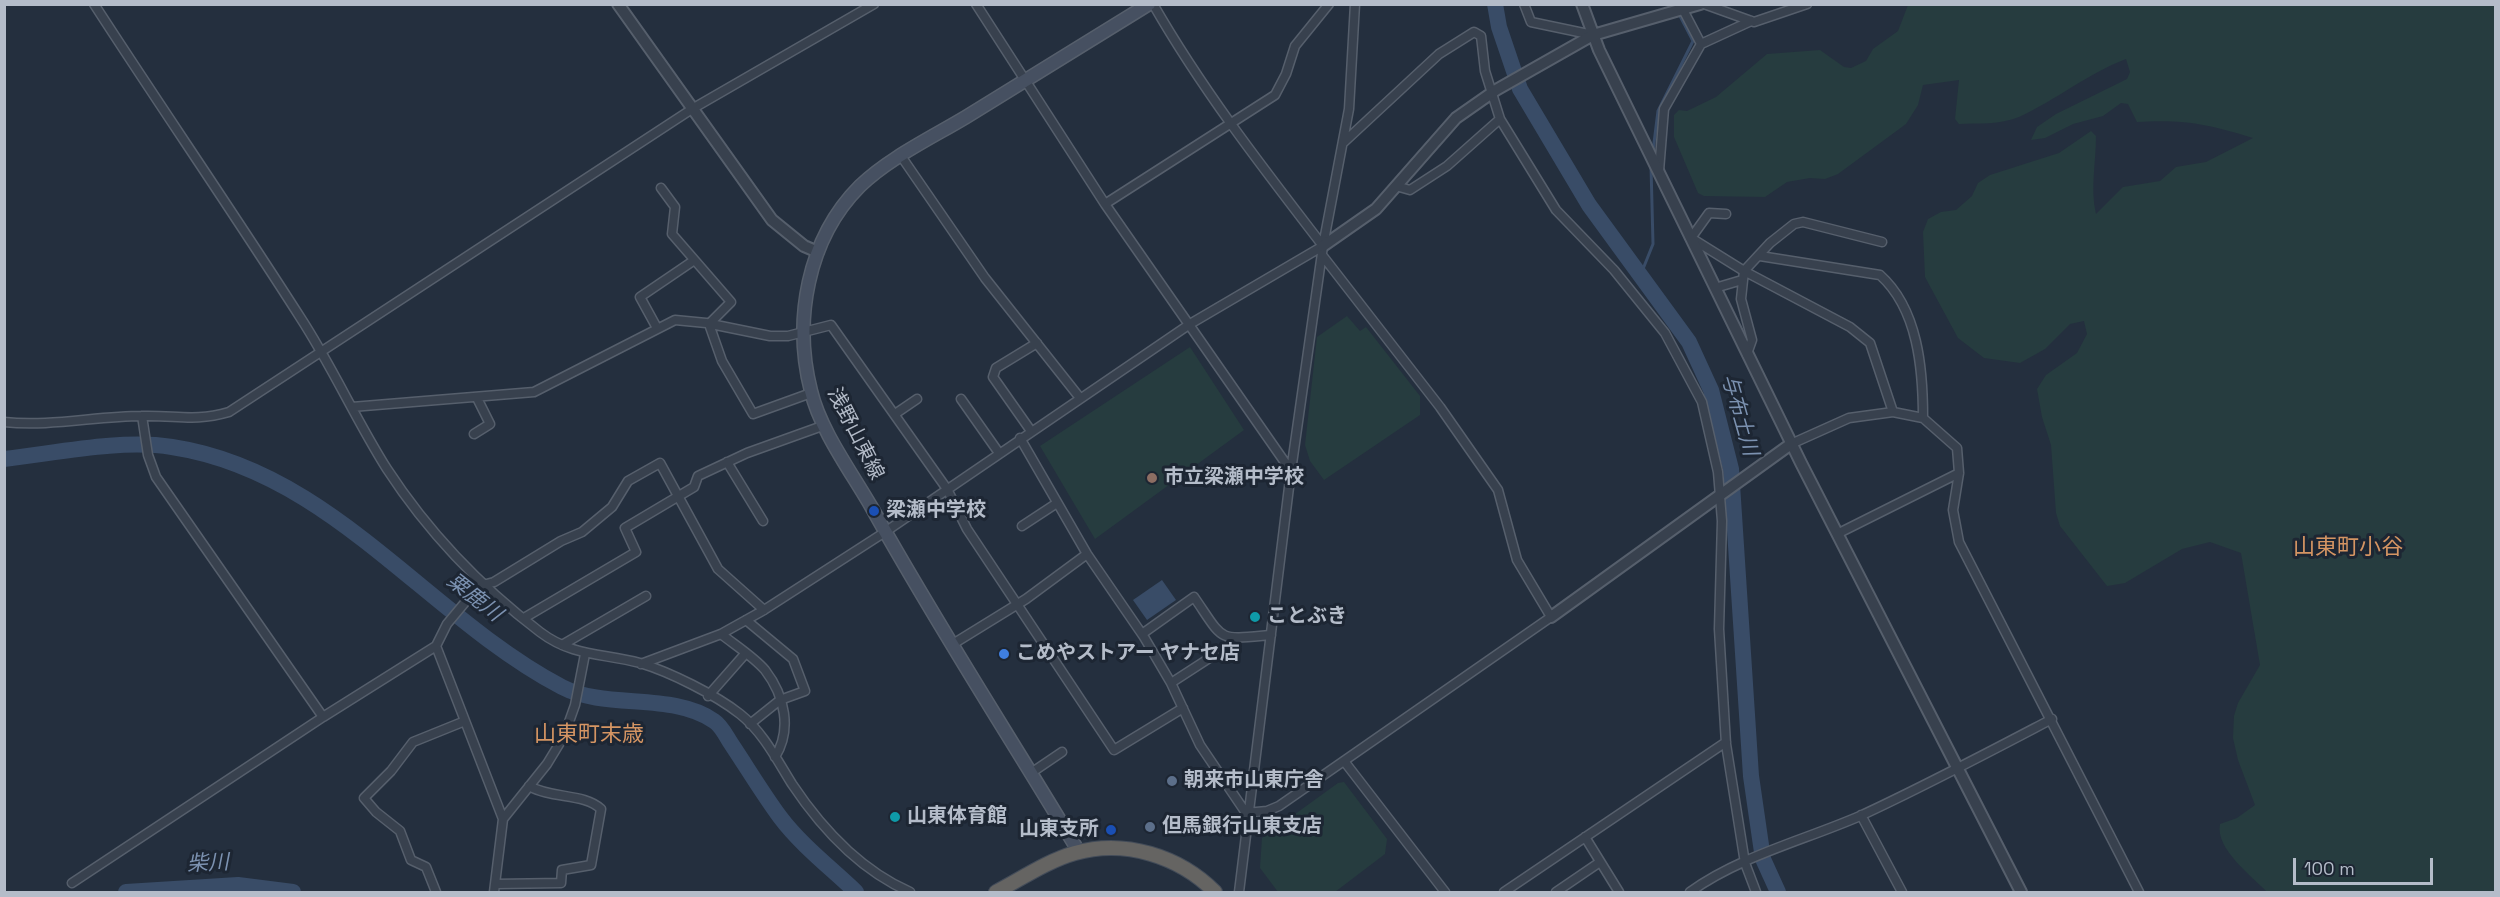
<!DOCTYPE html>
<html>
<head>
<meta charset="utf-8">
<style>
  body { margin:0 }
  #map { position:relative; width:2500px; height:897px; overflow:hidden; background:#242f3e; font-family:"Space Grotesk",sans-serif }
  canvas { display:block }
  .frame { position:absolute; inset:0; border:6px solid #b4bcc9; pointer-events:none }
  .scale { position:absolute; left:2293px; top:858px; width:140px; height:27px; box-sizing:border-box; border:3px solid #b4bcc9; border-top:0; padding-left:8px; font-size:18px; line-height:21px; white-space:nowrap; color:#b4bcc9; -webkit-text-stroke:4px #1d2633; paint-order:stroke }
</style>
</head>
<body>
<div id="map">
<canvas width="2500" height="897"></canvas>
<div class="frame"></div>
<div class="scale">100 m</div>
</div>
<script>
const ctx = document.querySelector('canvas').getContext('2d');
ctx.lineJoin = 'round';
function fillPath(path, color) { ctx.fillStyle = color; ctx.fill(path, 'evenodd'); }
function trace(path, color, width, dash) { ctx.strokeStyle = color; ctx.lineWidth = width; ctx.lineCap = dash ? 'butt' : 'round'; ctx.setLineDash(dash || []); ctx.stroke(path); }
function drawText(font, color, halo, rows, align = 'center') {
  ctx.font = font + ' "Space Grotesk","Noto Sans JP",sans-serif'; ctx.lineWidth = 6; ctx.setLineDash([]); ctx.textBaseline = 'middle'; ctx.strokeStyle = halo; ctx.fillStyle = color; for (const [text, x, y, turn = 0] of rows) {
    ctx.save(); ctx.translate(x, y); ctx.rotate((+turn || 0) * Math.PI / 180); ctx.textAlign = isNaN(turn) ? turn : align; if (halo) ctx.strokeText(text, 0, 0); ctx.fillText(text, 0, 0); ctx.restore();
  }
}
fillPath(new Path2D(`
  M 1908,5 L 2495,5 L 2495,892 L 2267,892 C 2252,876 2215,849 2220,824 L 2237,818 L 2255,805 L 2238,760 L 2233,738 L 2234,716 L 2238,703 L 2260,665 L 2241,553 L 2210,542 L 2182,549 L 2125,583 L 2107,586 L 2060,526 L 2056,513 L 2051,445 L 2042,417 L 2037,389 L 2046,375 L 2077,353 L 2087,334 L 2084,321 L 2070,324 L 2045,349 L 2020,363 L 1984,358 L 1958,338 L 1925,277 L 1923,232 L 1928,219 L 1941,212 L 1956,210 L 1972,196 L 1978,183 L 1990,175 L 2059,153 L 2091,131 L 2096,136 C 2096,163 2090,189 2096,214 L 2123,187 L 2160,181 L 2176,167 L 2206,162 L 2253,138 C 2209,124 2183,119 2137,122 L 2128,104 L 2121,103 L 2103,116 L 2073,124 L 2045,138 L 2031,140 L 2037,127 L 2056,114 L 2127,79 L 2130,72 L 2126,59 C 2087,74 2056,100 2019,117 C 2000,125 1978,123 1959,124 L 1955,119 L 1959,80 L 1923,85 L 1918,105 L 1906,124 L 1838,174 L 1825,179 L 1810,178 L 1787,182 L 1765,197 L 1704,196 L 1698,193 L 1674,137 L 1674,115 L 1679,110 L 1687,111 L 1716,97 L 1767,54 L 1820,50 L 1844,67 L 1851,68 L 1866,61 L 1873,49 L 1898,31 Z
  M 1347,316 L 1360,331 L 1366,327 L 1420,396 L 1420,415 L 1324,480 L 1310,461 L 1305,445 L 1317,337 Z
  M 1190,347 L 1244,430 L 1095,539 L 1040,446 Z
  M 1344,782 L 1387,839 L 1385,854 L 1335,892 L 1278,892 L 1260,868 L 1262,838 L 1338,783 Z`), '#263c3f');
fillPath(new Path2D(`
  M 1162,580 L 1176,600 L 1147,620 L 1133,600 Z`), '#394c67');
trace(new Path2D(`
  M 1653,151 L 1658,111 L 1693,41 L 1679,14
  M 1641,274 L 1653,244 L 1651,166`), '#394c67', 3);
trace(new Path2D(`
  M 1495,4 L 1499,27 L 1520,89 L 1589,205 L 1689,342 L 1711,390 L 1731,469 L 1751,776 L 1763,859 L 1778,892
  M 4,459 C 57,453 120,439 172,447 C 331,471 427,616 562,687 C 606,710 673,692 714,721 C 722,726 727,738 732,745 C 748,769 763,794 780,817 C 801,845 831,868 856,892
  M 126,892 L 238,885 L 293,892`), '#394c67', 16);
const minor = new Path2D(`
  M 94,4 C 162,109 233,212 300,317 C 332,366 356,420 387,469 C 428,532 481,587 540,632 C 573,657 603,653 640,663 C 670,672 716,695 740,714 C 763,732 777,760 792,784 C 822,829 860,870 910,892
  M 976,4 L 1105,204 L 1291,471
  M 1153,4 C 1203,91 1263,168 1323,246
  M 1524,4 L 1531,22 L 1593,35
  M 1704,4 L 1754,22 L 1807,4
  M 1701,44 L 1751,21
  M 1500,119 L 1556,210 L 1614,270 L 1665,333 L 1702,402 L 1718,472 L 1722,521 L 1719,629 L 1726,744 L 1745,863 L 1756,892
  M 1343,143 L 1439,54 L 1474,32 L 1481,36 L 1485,71 L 1500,119 L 1447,166 L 1410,190 L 1396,186
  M 901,156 L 985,278 L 1080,398
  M 1659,171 L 1664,109 L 1701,44 L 1680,4
  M 661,188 L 675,207 L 672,234 L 731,302 L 709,324 L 722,361 L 753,414 L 811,393
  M 1105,204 L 1275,95 L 1286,74 L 1295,46 L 1329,4
  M 1726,214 L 1709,213 L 1691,238 L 1744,271 L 1850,327 L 1870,343 L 1893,412
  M 1760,256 L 1880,275 C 1918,309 1923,369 1923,418
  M 1715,288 L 1742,280
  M 657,328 L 640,297 L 693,261
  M 1747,354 L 1752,340 L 1741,299 L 1744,271 L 1770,243 L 1794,224 L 1803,222 L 1882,242
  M 961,399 L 999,453
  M 352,407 L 534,392 L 675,320 L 706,323 L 770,336 L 788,336 L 831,325 L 947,489 L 967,529 L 1114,750 L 1183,708
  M 895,414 L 917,399
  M 142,416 L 148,455 L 156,477 L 323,717
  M 4,422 C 51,427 96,416 142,416 C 177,415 194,422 229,412 L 692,109 L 874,4
  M 1031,431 L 993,377 L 996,368 L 1037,343
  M 474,434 L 490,424 L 477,398
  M 1020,438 L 1087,554 L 1144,637 L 1171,683 L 1200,745 L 1246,813
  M 1791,444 L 1849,418 L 1893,412 L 1923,418 L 1957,448 L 1959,473 L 1953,510 L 1959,542 L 2139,892
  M 727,462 L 763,521
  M 1022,526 L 1057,503
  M 1837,534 L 1959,473
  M 524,618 L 636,552 L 625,528 L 694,487 L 698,476 L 747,453 L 825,425
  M 746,620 L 793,659 L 805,691 L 780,700 L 750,724
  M 721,634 C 735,645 754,657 765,670 C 785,696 792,730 775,757
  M 1142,634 L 1194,597 C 1225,642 1216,640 1271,635
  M 953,644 L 1026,599 L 1087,554
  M 562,645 L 646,596
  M 436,646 L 503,819
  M 641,664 L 721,634 L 764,610 L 885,532 L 1190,324 L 1323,246
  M 1171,683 L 1228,646 L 1233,639
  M 708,696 L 745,654
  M 1344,761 L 1445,892
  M 1031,773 L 1062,752
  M 1246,813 L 1267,811 L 1279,806 L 1551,617 L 1517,560 L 1498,490 L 1440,407 L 1322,255
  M 1861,815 L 1902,892
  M 1585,837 L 1619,892
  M 72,883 L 323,717 L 436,646 L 447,624 L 472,594 L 483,585 L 494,582 L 561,541 L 582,532 L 612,507 L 628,481 L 660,463 L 718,569 L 764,610
  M 496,884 L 561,883 L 562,870 L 591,865 L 601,809 C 584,793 552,799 529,786
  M 436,892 L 426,867 L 411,860 L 400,831 L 376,812 L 364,798 L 391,771 L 413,742 L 465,721
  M 494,892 L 503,819 L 547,764 L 564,736 L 575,705 L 585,654
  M 1239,892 L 1291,471 L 1323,246 L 1349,109 L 1355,4
  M 1504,892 L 1726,742
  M 1556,892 L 1600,862
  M 1690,892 C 1740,856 1805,840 1860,816 C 1925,786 1989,752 2052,719`);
const tertiary = new Path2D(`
  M 618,4 L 772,220 L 804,246 L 818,252
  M 1582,4 L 1599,50 L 1801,463 L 2021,892
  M 1323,246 L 1376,209 L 1456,118 L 1496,90 L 1593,35 L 1700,4
  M 1551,617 L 1791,444`);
const secondary = new Path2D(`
  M 1079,852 C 1010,737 937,625 872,508 C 852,473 820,430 811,391 C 793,321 807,239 860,186 C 889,158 931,138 966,117 C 1027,80 1088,42 1149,4`);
const trunk = new Path2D(`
  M 996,892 C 1021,879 1047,861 1075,853 C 1125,839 1179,856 1215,892`);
trace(minor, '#565f6c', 11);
trace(tertiary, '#565f6c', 14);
trace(secondary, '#565f6c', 15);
trace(trunk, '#434c59', 16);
trace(minor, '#38414e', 8);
trace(tertiary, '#38414e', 10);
trace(secondary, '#465061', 12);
trace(trunk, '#656462', 14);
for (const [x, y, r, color] of [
  [1152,478,6,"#8d6e63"],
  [874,511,6,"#1a4fb4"],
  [1255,617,6,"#0f9aa8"],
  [1004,654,6,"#3f7fe0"],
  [1172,781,6,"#5c6f8a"],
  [895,817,6,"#0f9aa8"],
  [1150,827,6,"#5c6f8a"],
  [1111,830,6,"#1a4fb4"]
]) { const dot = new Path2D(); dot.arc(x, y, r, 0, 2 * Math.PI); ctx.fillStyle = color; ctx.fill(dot); trace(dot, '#1d2633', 2); }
drawText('20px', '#b4bcc9', '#1d2633', [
  ["浅野山東線",855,434,63]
]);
drawText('bold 20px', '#b4bcc9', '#1d2633', [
  ["市立梁瀬中学校",1164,478],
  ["梁瀬中学校",886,511],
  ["ことぶき",1267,617],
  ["こめやストアー ヤナセ店",1016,654],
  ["朝来市山東庁舎",1184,781],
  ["山東体育館",907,817],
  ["但馬銀行山東支店",1162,827],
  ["山東支所",1099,830,"right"]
], 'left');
drawText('italic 21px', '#7c92b1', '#1d2633', [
  ["与布土川",1739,415,74],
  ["粟鹿川",474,598,38],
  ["柴川",208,864,-3]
]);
drawText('22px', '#d59563', '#1d2633', [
  ["山東町小谷",2348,548],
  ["山東町末歳",589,735]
]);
</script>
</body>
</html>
